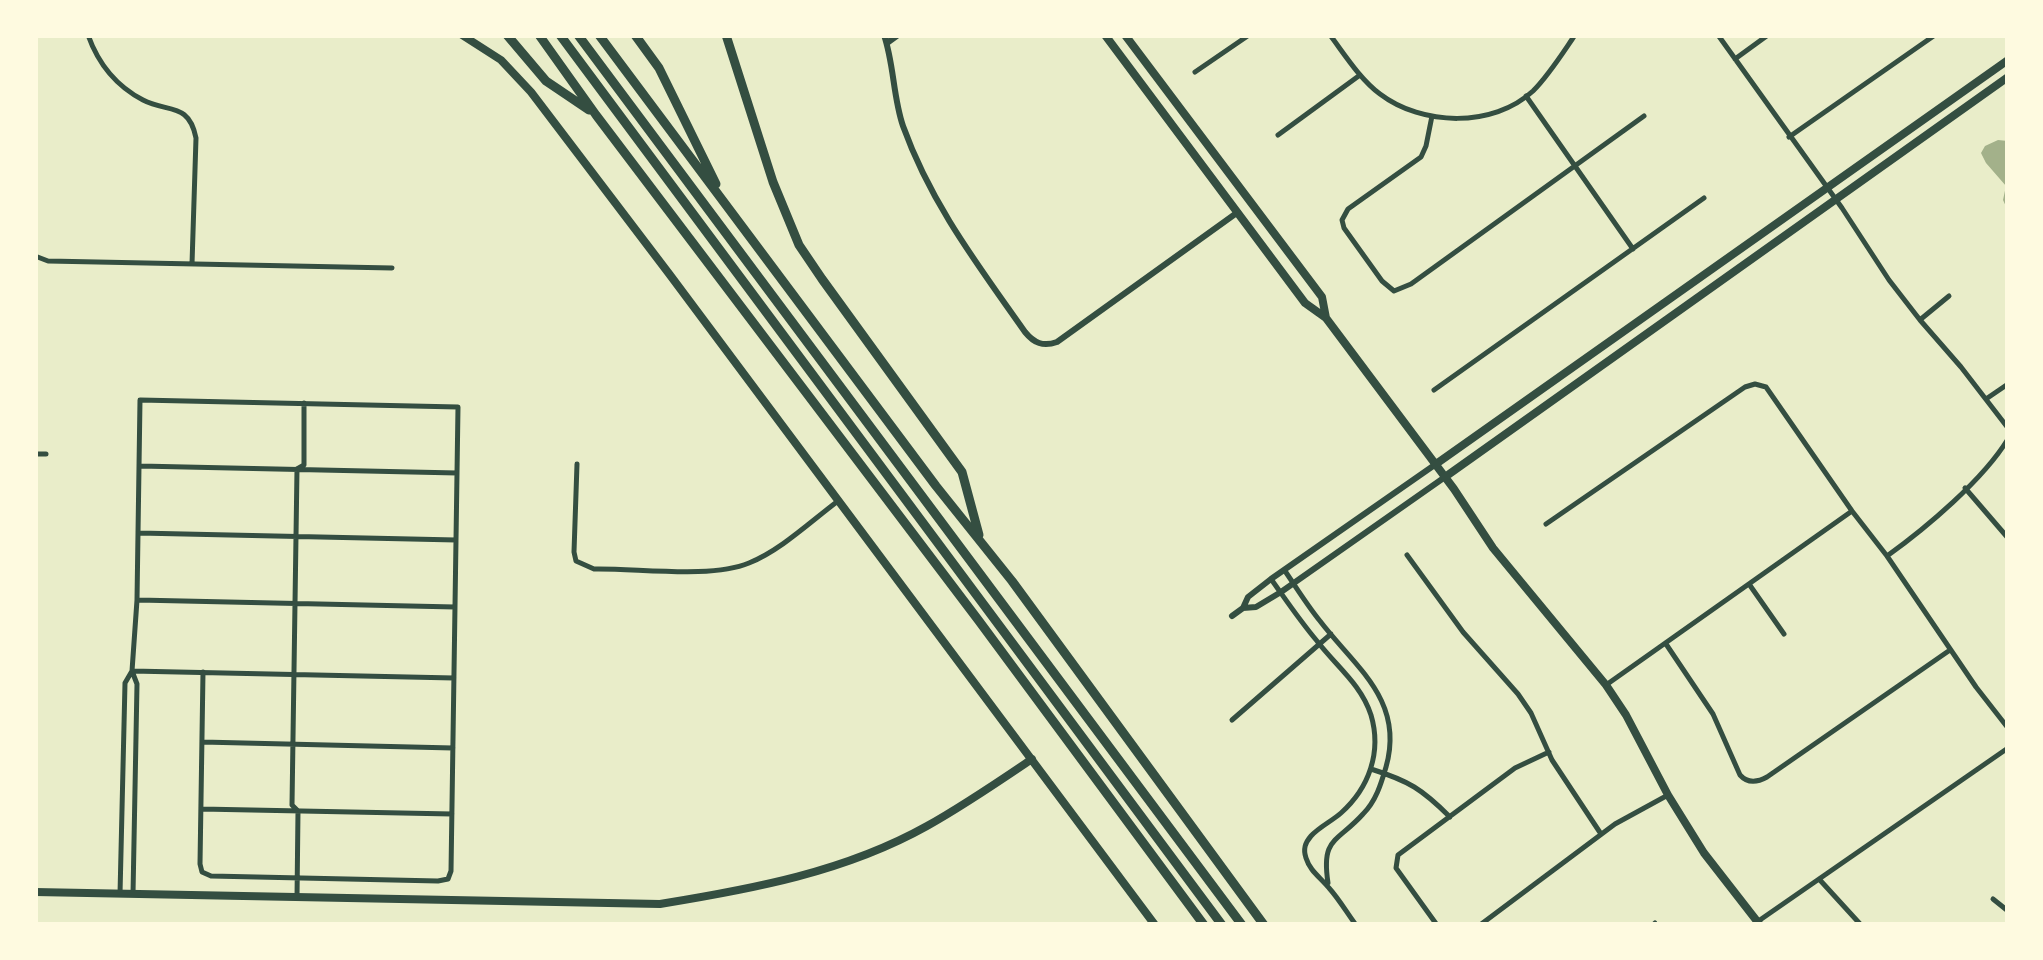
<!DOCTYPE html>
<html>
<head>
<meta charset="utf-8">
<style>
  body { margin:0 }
  #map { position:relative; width:2043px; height:960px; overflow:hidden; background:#e9edc9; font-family:Commissioner,sans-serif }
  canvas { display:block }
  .frame { position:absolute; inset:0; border:38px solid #fefae0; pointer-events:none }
</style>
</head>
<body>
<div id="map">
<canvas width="2043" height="960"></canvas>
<div class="frame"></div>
</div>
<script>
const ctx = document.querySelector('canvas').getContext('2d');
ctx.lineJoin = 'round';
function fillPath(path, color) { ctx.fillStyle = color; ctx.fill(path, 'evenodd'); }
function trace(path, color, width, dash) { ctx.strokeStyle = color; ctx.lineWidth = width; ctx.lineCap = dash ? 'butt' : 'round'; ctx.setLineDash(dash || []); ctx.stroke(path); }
fillPath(new Path2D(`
  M 1998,140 L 2008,141 L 2008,211 L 2003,200 L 2006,186 L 1986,163 L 1981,153 L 1985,146 Z`), '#a3b18a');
trace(new Path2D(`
  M 88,35 C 98,63 116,86 143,100 C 168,113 189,102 196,138 L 192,264
  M 1330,35 C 1345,55 1360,79 1380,94 C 1422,126 1493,128 1533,91 C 1549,75 1562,54 1575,35
  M 1718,35 L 1842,208 L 1889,280 L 1920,320 L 1961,367 L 2008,428
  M 1735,59 L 1768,35
  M 1195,72 L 1249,35
  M 1526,96 L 1633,249
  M 1432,116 L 1426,146 L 1421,157 L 1348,209 L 1342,220 L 1344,228 L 1382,281 L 1394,291 L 1411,284 L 1644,116
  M 1278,135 L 1360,75
  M 1789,137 L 1935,35
  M 35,256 L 48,261 L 392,268
  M 1921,319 L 1949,296
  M 1434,390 L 1704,198
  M 1986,399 L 2008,384
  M 35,454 L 46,454
  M 577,464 L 574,552 L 576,561 L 594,569 C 637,568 711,579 749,563 C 781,550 810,522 838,501
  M 140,466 L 457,473
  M 1965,488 L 2008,538
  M 1546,524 L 1745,387 L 1755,384 L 1766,387 L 1852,511 L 1887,556 L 1976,687 L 2008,728
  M 139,533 L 456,540
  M 1407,555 L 1463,632 L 1518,694 L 1531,713 L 1552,760 L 1601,834
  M 1887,556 C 1926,528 1983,480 2008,439
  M 1285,571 C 1296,587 1307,605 1320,621 C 1355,667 1405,700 1386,767 C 1381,784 1376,801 1363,814 C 1337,843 1321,837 1328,883
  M 1271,579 C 1286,600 1300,621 1317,641 C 1336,666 1361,684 1371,715 C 1382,752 1369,788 1341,813 C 1332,821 1319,827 1311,836 C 1305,843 1303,849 1306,858 C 1310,871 1320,877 1329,888 C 1339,899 1347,913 1356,925
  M 1749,584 L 1784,634
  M 138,600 L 455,607
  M 1666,644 L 1713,714 L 1740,775 C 1748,784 1758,782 1767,777 L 1950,650
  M 132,671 L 454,678
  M 1606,685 L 1852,511
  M 1232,720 L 1331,634
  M 202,742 L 453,748
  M 1371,769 C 1409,781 1422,789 1450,817
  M 201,809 L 452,814
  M 1819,879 L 1861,925
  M 120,894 L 125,683 L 132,671
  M 133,894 L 137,684 L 132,671 L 137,600 L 140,400 L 458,407 L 451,871 L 448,879 L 438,881 L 211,876 L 202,872 L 200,864 L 203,672
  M 297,898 L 298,811 L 292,805 L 297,469 L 304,465 L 304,403
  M 1993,899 L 2008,911
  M 1757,922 L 2008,748
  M 1437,925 L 1396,868 L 1398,855 L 1515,768 L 1549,752
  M 1480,925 L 1615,824 L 1668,795
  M 1653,925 L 1655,923`), '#344e41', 5);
trace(new Path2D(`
  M 884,35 C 894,64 893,97 903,126 C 931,204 978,265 1025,332 C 1034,343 1043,347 1057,342 L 1238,212
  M 887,43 L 898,35
  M 1243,608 L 1256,607 L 1281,592 L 1445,477
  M 1232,616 L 1243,608 L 1248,597 L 1271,579 L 1436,464`), '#344e41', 6);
trace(new Path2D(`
  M 462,35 L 501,60 L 531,92 L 670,275 L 1155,925
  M 1105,35 L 1305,303 L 1326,318 L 1454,489 L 1493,548 L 1606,685 L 1626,715 L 1668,795 L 1704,853 L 1760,925
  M 1125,35 L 1322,297 L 1326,318
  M 1436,464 L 2008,60
  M 1445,477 L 2008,77
  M 35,892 L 660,904 C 752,889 845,872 927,826 C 963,806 998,782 1032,759`), '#344e41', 8);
trace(new Path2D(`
  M 507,35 L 546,81 L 589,110
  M 539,35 L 596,115 L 979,621 L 1204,925
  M 560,35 L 1222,925
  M 578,35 L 1242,925
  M 599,35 L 936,486 L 1012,581 L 1264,925
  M 635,35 L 659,68 L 716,184
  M 726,35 L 773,182 L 799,245 L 822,279 L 962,472 L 979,535`), '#344e41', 9);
</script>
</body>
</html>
